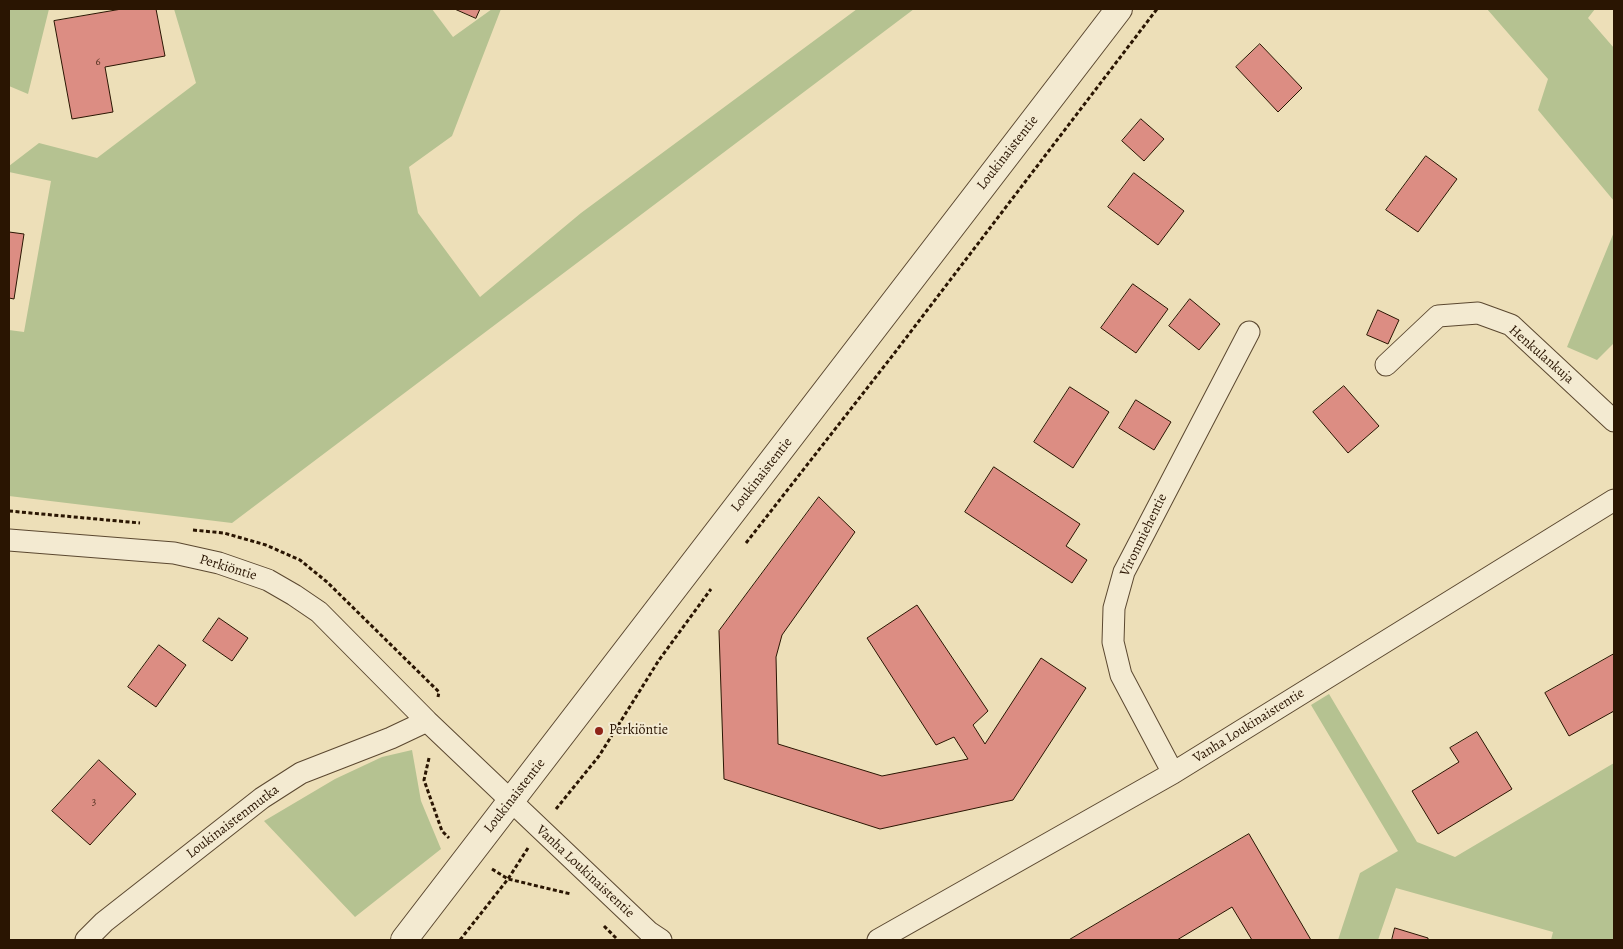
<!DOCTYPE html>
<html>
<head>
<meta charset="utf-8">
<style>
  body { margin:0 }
  #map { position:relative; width:1623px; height:949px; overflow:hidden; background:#eddfb8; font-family:Alegreya,serif }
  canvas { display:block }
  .frame { position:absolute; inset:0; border:10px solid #2a1502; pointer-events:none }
</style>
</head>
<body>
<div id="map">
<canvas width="1623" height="949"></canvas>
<div class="frame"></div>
</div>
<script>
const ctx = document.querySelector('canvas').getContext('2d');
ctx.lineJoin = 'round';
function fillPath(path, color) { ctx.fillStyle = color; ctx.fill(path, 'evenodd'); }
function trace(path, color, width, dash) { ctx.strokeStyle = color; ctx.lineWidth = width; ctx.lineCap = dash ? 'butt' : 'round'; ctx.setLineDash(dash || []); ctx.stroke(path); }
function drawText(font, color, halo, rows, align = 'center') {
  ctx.font = font + ' Alegreya,serif'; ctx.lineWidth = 4; ctx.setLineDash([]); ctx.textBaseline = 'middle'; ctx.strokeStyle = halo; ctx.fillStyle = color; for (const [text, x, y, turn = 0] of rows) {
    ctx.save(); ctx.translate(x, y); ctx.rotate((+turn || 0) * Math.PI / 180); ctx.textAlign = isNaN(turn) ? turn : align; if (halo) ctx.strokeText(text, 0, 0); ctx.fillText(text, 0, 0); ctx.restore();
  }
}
fillPath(new Path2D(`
  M 9,9 L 49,9 L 28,94 L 9,86 Z
  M 174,9 L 432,9 L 453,37 L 492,9 L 501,9 L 452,136 L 409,167 L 418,213 L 480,297 L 581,213 L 857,9 L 914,9 L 232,523 L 9,496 L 9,330 L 24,332 L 51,181 L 9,172 L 9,166 L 39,143 L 97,158 L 196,83 Z
  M 1487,9 L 1595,9 L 1588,18 L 1614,48 L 1614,201 L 1538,110 L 1548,79 Z
  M 1614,232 L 1614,343 L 1597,360 L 1567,347 Z
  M 1329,694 L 1417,842 L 1455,857 L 1614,763 L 1614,940 L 1551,940 L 1553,932 L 1396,888 L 1378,940 L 1338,940 L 1360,873 L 1398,851 L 1311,705 Z
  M 412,750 L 421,801 L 441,849 L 355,917 L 264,821 L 335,779 L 382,757 Z`), '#b5c291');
const building = new Path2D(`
  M 122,9 L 156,9 L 165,56 L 105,67 L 113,112 L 72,119 L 54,21 Z
  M 455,9 L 480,9 L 476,18 Z
  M 1260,44 L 1302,88 L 1278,112 L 1236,67 Z
  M 1141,119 L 1164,139 L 1144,161 L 1122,141 Z
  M 1426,156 L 1457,179 L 1418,232 L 1386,210 Z
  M 1134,173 L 1184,211 L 1158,245 L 1108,207 Z
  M 9,232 L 24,234 L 14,299 L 9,298 Z
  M 1133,284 L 1168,309 L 1136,353 L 1101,328 Z
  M 1190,299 L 1220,324 L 1199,350 L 1169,326 Z
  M 1378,310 L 1399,320 L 1388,344 L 1367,335 Z
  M 1344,386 L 1379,426 L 1348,453 L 1313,412 Z
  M 1070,387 L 1109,412 L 1073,468 L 1034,442 Z
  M 1136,400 L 1171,422 L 1154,450 L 1119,428 Z
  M 994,467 L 1080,524 L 1066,546 L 1087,560 L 1072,583 L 965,512 Z
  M 819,497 L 855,532 L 782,635 L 776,657 L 778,744 L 882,776 L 968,759 L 954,737 L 936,745 L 867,638 L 917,605 L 988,711 L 973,725 L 985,744 L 1041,658 L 1086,688 L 1013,800 L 880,829 L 724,779 L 719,631 Z
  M 219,618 L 248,638 L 232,661 L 203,641 Z
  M 159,645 L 186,665 L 156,707 L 128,687 Z
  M 1614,654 L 1614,711 L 1569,736 L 1545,693 Z
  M 1477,732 L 1512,789 L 1438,834 L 1412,791 L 1459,762 L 1450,748 Z
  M 99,760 L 136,794 L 90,845 L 52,811 Z
  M 1249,834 L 1311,940 L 1252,940 L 1232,907 L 1177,940 L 1069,940 Z
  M 1395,928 L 1428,938 L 1428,940 L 1392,940 Z`);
fillPath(building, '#dc8d83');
trace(building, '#2a1502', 1);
const minor = new Path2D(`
  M 1386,365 L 1438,316 L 1478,313 L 1511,325 L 1614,421
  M 9,540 L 174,553 L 219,563 L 268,580 L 294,595 L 319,612 L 427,721 L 649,932 L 661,940
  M 1173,773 L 1121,675 L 1113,642 L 1114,608 L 1124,572 L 1249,332
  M 86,940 L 104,922 L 262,798 L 301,773 L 391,738 L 427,721
  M 878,940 L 1173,773 L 1614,500`);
const tertiary = new Path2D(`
  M 404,940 L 1119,9`);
trace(minor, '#5b4830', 23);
trace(tertiary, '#5b4830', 28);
trace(new Path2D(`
  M 9,511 L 140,523
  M 193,530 L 224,533 L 266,545 L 300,560 L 327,582 L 439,692 L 438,697
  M 746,543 L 893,355 L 1157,9
  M 429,758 L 424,780 L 442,831 L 449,838
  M 556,809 L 599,756 L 659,660 L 711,589
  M 492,869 L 508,879 L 571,894
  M 604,926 L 617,939
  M 460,940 L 508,879 L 528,848`), '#2a1502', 3, [4, 2.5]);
trace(minor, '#f3ead1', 21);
trace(tertiary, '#f3ead1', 26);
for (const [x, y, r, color] of [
  [599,731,5,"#8f2418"]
]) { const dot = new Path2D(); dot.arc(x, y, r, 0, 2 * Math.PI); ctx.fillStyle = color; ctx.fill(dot); trace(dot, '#f3ead1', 2); }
drawText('11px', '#563322', null, [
  ["6",98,62],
  ["3",94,802]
]);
drawText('14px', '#2a1502', '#f3ead1', [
  ["Loukinaistentie",1008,153,-52],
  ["Henkulankuja",1541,355,41],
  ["Loukinaistentie",762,475,-52],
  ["Vironmiehentie",1144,535,-64],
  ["Perkiöntie",228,568,17],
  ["Vanha Loukinaistentie",1249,726,-32],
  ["Loukinaistentie",515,796,-52],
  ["Loukinaistenmutka",233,822,-37],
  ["Vanha Loukinaistentie",585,872,43]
]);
drawText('14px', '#2a1502', '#f3ead1', [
  ["Perkiöntie",609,731]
], 'left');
</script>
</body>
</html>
